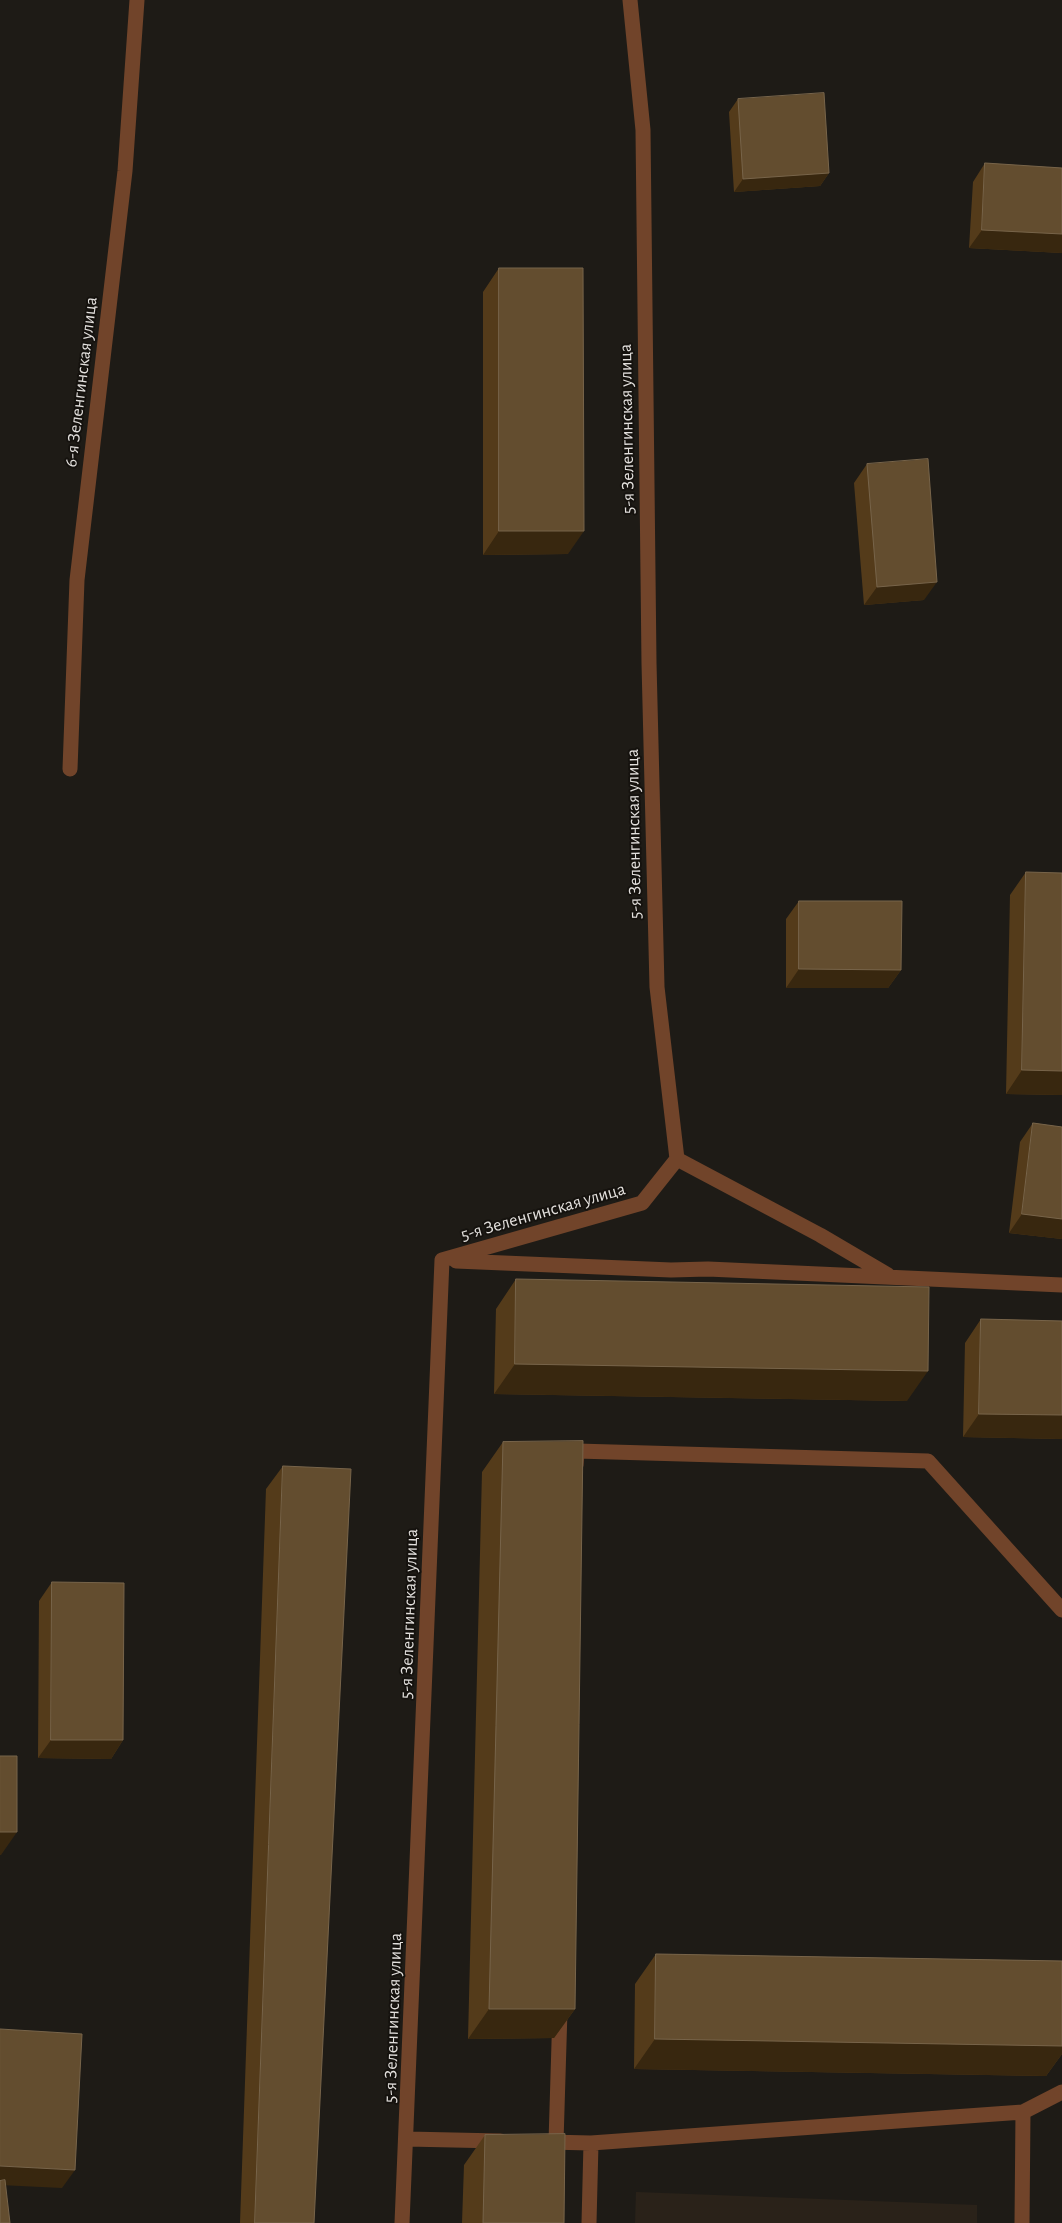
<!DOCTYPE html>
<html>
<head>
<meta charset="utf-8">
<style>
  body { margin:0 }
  canvas { display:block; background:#1e1b16 }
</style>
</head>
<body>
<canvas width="1062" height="2223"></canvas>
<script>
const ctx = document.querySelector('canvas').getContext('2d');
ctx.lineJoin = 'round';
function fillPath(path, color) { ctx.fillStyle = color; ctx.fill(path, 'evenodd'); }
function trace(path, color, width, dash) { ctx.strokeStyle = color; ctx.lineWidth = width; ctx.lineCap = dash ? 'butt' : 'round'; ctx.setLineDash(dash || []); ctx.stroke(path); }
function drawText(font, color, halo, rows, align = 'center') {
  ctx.font = font + ' "Alegreya Sans",sans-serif'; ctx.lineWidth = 4; ctx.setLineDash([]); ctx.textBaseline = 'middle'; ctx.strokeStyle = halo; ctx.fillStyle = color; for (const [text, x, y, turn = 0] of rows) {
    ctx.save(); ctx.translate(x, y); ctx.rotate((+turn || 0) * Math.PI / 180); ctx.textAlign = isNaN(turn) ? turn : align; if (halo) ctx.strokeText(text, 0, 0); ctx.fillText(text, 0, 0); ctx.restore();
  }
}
fillPath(new Path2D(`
  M 636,2192 L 977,2205 L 977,2223 L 635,2223 Z`), '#2a2219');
trace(new Path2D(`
  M 70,769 L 77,580 L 125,171 L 137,0
  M 677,1159 L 820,1235 L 888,1275
  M 442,1260 L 642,1203 L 677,1159 L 657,987 L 649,663 L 643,130 L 630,0
  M 456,1261 L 671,1270 L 708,1269 L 1062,1285
  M 576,1465 L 577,1451 L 928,1461 L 1062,1610
  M 407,2139 L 500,2141
  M 548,2142 L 591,2143 L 1023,2112
  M 556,2142 L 560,2010
  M 402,2223 L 442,1260
  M 589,2223 L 591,2143
  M 1022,2223 L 1023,2112 L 1062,2092`), '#71442a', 15);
fillPath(new Path2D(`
  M 738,99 L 829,173 L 820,186 L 734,192 L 729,112 Z
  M 985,163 L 1062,168 L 1062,253 L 969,248 L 973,182 Z
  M 499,268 L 568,554 L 483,555 L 483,292 Z
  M 867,464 L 924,600 L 864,605 L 854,483 Z
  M 1026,872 L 1062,1095 L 1006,1094 L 1010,895 Z
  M 799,901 L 901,970 L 888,988 L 786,988 L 786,919 Z
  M 1033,1123 L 1062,1127 L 1062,1239 L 1009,1233 L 1020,1142 Z
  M 516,1279 L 907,1401 L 494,1394 L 496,1309 Z
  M 981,1319 L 1062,1321 L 1062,1439 L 963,1437 L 965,1343 Z
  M 503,1442 L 575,2009 L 554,2038 L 468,2039 L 482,1472 Z
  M 283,1466 L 314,2223 L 240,2223 L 266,1489 Z
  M 52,1582 L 123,1740 L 111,1759 L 38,1758 L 39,1601 Z
  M 656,1954 L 1062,1961 L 1062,2054 L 1046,2076 L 634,2069 L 635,1984 Z
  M 485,2135 L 564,2223 L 462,2223 L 464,2165 Z`), '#543b1a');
fillPath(new Path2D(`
  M 829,173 L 820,186 L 734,192 L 743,179 Z
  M 982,230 L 1062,234 L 1062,253 L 969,248 Z
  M 499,531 L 584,531 L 568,554 L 483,555 Z
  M 937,582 L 924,600 L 864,605 L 877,587 Z
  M 799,969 L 901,970 L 888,988 L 786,988 Z
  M 1022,1070 L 1062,1071 L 1062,1095 L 1006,1094 Z
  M 1022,1214 L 1062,1219 L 1062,1239 L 1009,1233 Z
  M 515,1364 L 928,1371 L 907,1401 L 494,1394 Z
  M 979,1414 L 1062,1415 L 1062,1439 L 963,1437 Z
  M 51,1740 L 123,1740 L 111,1759 L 38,1758 Z
  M 0,1832 L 17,1832 L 1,1855 L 0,1855 Z
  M 489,2009 L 575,2009 L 554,2038 L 468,2039 Z
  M 655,2039 L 1062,2046 L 1062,2054 L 1046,2076 L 634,2069 Z
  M 0,2166 L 75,2170 L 62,2188 L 0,2185 Z`), '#38270f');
const building = new Path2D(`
  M 824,93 L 829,173 L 743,179 L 738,99 Z
  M 985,163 L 1062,168 L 1062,234 L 982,230 Z
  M 499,268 L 583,268 L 584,531 L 499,531 Z
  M 928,459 L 937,582 L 877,587 L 867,464 Z
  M 1026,872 L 1062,873 L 1062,1071 L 1022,1070 Z
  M 799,901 L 902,901 L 901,970 L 799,969 Z
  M 1033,1123 L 1062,1127 L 1062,1219 L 1022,1214 Z
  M 516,1279 L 929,1287 L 928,1371 L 515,1364 Z
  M 981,1319 L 1062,1321 L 1062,1415 L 979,1414 Z
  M 583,1441 L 575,2009 L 489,2009 L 503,1442 Z
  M 283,1466 L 351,1469 L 314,2223 L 255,2223 Z
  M 52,1582 L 124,1583 L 123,1740 L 51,1740 Z
  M 0,1756 L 17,1756 L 17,1832 L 0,1832 Z
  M 656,1954 L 1062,1961 L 1062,2046 L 655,2039 Z
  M 0,2029 L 82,2034 L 75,2170 L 0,2166 Z
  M 565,2134 L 564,2223 L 483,2223 L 485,2135 Z
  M 5,2180 L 10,2223 L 0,2223 L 0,2181 Z`);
fillPath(building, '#634d2f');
trace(building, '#77644a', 1);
drawText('18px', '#e3e0dd', '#15120e', [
  ["6-я Зеленгинская улица",81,382,-83],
  ["5-я Зеленгинская улица",627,429,-91],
  ["5-я Зеленгинская улица",634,834,-91],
  ["5-я Зеленгинская улица",543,1212,-16],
  ["5-я Зеленгинская улица",409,1614,-88],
  ["5-я Зеленгинская улица",393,2018,-88]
]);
</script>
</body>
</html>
